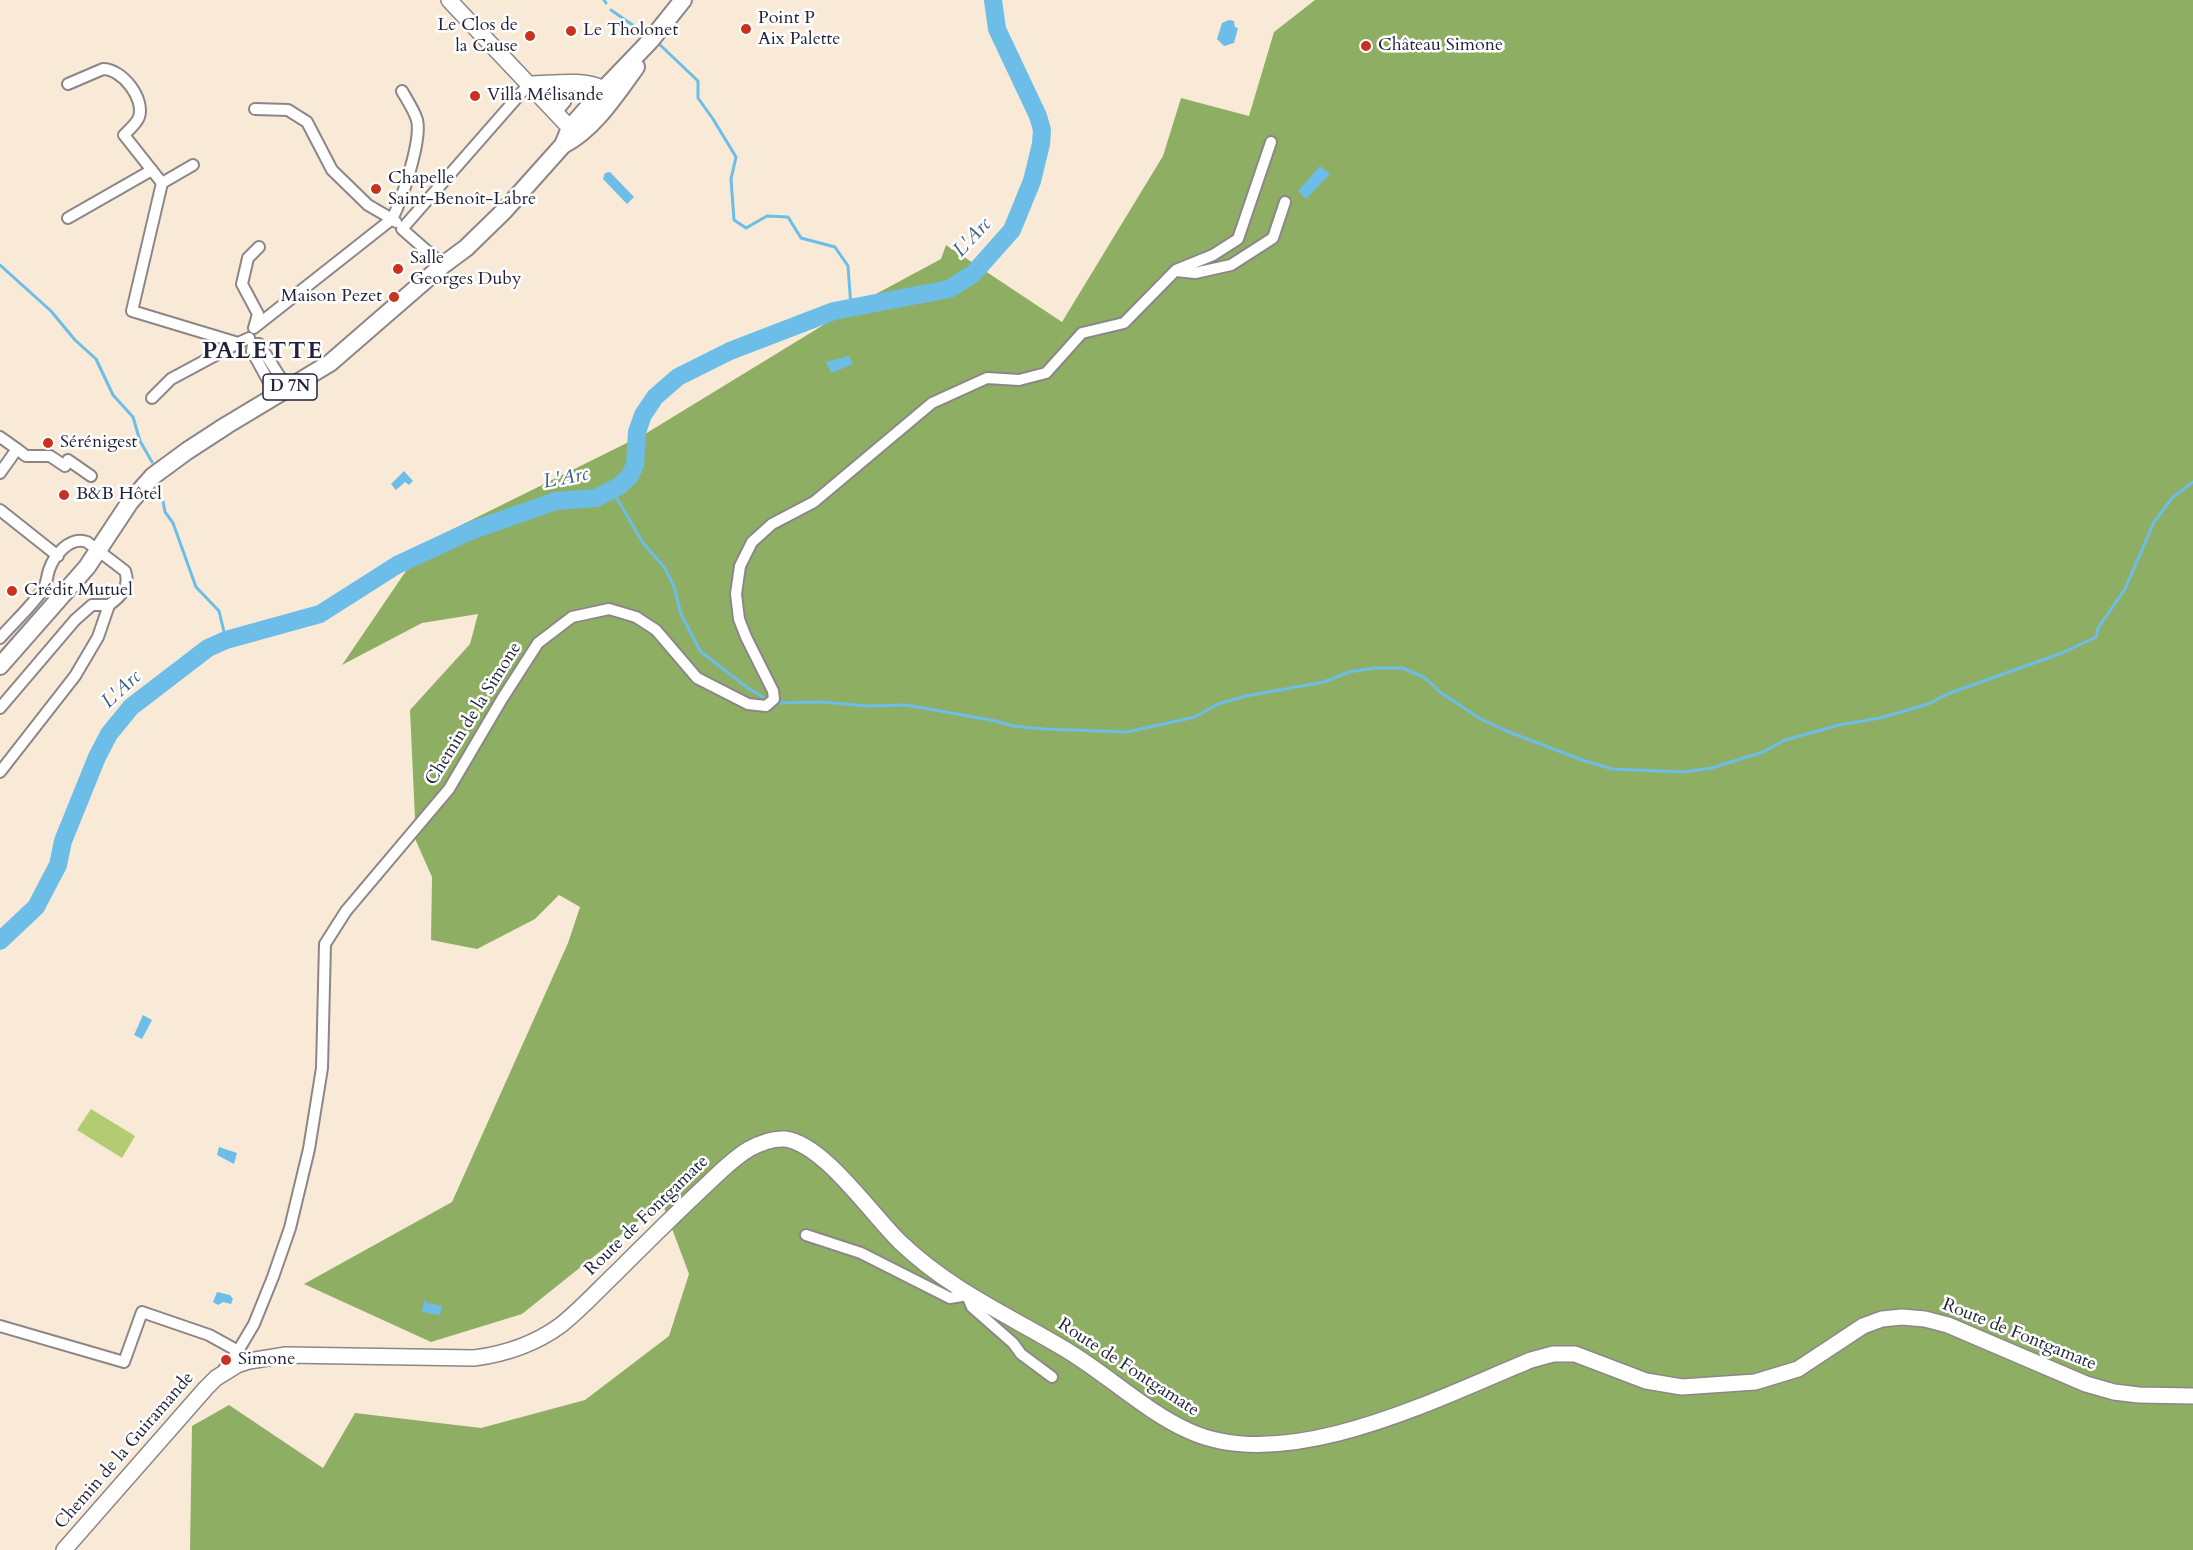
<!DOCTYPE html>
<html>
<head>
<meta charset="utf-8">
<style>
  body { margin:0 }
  canvas { display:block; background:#f8ead7 }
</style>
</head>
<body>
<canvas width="2193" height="1550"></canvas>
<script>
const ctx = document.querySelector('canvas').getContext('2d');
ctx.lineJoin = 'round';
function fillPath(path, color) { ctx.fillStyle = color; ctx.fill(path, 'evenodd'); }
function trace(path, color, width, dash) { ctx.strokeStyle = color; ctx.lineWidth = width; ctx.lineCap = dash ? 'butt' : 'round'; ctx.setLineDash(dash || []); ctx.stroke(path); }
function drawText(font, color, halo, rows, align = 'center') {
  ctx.font = font + ' Cardo,serif'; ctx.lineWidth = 5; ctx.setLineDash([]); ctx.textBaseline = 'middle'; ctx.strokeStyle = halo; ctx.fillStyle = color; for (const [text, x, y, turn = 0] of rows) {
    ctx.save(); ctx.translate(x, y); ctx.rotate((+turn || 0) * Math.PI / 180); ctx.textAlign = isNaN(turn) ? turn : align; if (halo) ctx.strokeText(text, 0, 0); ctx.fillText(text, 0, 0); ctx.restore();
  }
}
fillPath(new Path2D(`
  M 91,1109 L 135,1136 L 122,1158 L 77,1130 Z`), '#b3cb71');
fillPath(new Path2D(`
  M 1315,0 L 2193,0 L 2193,1550 L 190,1550 L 192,1426 L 229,1405 L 323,1468 L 355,1413 L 481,1428 L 585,1400 L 669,1336 L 689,1274 L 662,1202 L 522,1314 L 431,1342 L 304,1284 L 452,1202 L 568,943 L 580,907 L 559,895 L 535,919 L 477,949 L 431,940 L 432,877 L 416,841 L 410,710 L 470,644 L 478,614 L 422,623 L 342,665 L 425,543 L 645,434 L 861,302 L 941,259 L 946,245 L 1062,322 L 1163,156 L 1181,98 L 1249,116 L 1274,32 Z`), '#8eaf63');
fillPath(new Path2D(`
  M 1229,20 L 1234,21 L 1235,27 L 1238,28 L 1234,43 L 1224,46 L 1217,39 L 1222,23 Z
  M 1320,166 L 1330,174 L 1306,199 L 1298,191 Z
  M 610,172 L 634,197 L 627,204 L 603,179 L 605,173 Z
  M 849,356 L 853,364 L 831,373 L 826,362 Z
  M 404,471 L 413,481 L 409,485 L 405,482 L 396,490 L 391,484 Z
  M 143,1015 L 152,1020 L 142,1039 L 134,1035 Z
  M 219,1147 L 237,1153 L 234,1164 L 217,1155 Z
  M 217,1292 L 230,1295 L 233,1299 L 231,1304 L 223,1302 L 218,1305 L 213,1302 Z
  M 424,1300 L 427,1303 L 442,1306 L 440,1315 L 422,1312 Z`), '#6cbde8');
trace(new Path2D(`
  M 604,0 L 606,3
  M 611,10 L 647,35
  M 657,42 L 698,81 L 698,98 L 713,119 L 736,157 L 731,179 L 734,220 L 746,228 L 767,216 L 788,217 L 801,238 L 835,247 L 848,266 L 851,307
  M 0,265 L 51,311 L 75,340 L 96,359 L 113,395 L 133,417 L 140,441 L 152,462
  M 612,490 L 643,543 L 665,568 L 674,587 L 681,614 L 700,651 L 748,688 L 763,697
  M 163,501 L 165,512 L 173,523 L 196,587 L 219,611 L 226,640
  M 776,703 L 822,702 L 867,706 L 906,705 L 996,721 L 1013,726 L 1045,729 L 1127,732 L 1195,717 L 1218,704 L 1246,696 L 1324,682 L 1349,672 L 1375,668 L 1402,668 L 1424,677 L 1440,692 L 1479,718 L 1504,730 L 1582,760 L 1612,769 L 1683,772 L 1712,768 L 1763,752 L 1785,740 L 1839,725 L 1880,718 L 1928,704 L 1950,693 L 2062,653 L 2096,637 L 2098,628 L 2125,589 L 2154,522 L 2173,497 L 2193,482`), '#6cbde8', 3);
trace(new Path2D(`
  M 0,941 L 36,907 L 58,865 L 63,841 L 97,757 L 109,734 L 131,707 L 208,648 L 226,640 L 320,614 L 397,565 L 470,531 L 556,501 L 596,498 L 619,486 L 629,477 L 635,465 L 637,432 L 643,415 L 655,397 L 678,377 L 730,351 L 834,311 L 949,289 L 973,274 L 1012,230 L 1032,181 L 1041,144 L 1042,130 L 1038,116 L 997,29 L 993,0`), '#6cbde8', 18);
const street = new Path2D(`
  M 68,84 L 103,69 C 122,69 145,98 139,117 C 137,123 129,130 124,135 L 162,183 L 132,311 L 238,343 L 249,338
  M 255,109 L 288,110 L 307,122 L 332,170 L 368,205 L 392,219 C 402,200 422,140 417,120 C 414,110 407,100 402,91
  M 555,114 L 565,102 L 571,83
  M 162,183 L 193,165
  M 68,218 L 152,170
  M 443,265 L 402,229 L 529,84
  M 1176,271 L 1195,273 L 1231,265 L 1273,238 L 1285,202
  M 255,327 L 392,219 L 396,222
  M 254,328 L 258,314 L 242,284 L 248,258 L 259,247
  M 276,395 L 252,351 L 253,344 L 259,344 L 287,388
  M 152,398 L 171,379 L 238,343
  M 0,437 L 17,449 L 0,473
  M 17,449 L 26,456 L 50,456 L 65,466 L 68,460 L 91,476
  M 0,510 L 58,556
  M 0,638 C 14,622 32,606 44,588 C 47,582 47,576 49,570 C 54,555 70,536 87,542 L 125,571 C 131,587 120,597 109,605
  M 0,708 L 75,620 L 92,605 L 109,605
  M 0,772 L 75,676 L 98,637 L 109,605
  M 806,1235 L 861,1253 L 950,1298 L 967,1295 L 972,1307 L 1013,1343 L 1021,1354 L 1052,1377
  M 0,1326 L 124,1362 L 142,1312 L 209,1335 L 238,1351
  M 224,1369 L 238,1351 L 254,1324 L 273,1277 L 290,1228 L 309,1149 L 322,1068 L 325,944 L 346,911 L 449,789 L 502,699 L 538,643 L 572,617 L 609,609 L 636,617 L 656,630 L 697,678 L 748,704 L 766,706 L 774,699 L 773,691 L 746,637 L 739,619 L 736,594 L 740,566 L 752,542 L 772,524 L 814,502 L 932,403 L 987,378 L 1019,380 L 1046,373 L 1082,333 L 1124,323 L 1176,270 L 1213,255 L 1238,239 L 1271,142`);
const secondary = new Path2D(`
  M 449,0 L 570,128
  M 529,84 C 552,84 582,78 604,89 L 605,93 L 603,99
  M 64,1550 L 206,1388 L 216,1378 L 237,1365 L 249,1361 L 286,1355 L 474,1358 C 506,1354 535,1344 561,1325 C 581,1309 598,1290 616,1273 C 644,1245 672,1217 702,1189 C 717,1175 732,1159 749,1149 C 760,1143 772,1138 785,1139 C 824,1144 871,1214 900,1242 C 949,1289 1006,1314 1063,1348 C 1106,1373 1143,1410 1189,1431 C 1287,1476 1438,1398 1531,1360 L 1553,1354 L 1575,1354 L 1646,1381 L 1682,1387 L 1755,1382 L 1798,1369 L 1863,1326 L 1882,1319 L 1902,1317 L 1925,1319 L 1948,1325 L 2086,1384 L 2114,1392 L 2139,1395 L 2193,1396`);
const primary = new Path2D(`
  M 563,145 C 593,130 616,95 636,67
  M 0,666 L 87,567 L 130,502 L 153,476 L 187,451 L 227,425 L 330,363 L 443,265 L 466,248 L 504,211 L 563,145 L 570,128 L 604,89 L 651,40 L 683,0`);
trace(street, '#8d8689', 14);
trace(secondary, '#8d8689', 18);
trace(primary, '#8d8689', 20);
trace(street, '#fff', 10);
trace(secondary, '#fff', 15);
trace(primary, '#fff', 16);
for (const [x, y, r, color] of [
  [746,29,6,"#c8321e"],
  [571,31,6,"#c8321e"],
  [530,36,6,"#c8321e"],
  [1366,46,6,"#c8321e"],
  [475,96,6,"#c8321e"],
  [376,189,6,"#c8321e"],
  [398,269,6,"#c8321e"],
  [394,297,6,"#c8321e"],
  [48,443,6,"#c8321e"],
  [64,495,6,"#c8321e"],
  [12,591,6,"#c8321e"],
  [226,1360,6,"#c8321e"]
]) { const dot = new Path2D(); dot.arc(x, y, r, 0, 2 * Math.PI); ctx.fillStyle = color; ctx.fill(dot); trace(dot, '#fff', 2); }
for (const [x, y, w] of [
  [290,387,54]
]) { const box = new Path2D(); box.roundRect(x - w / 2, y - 13, w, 26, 4.5); ctx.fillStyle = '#fff'; ctx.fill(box); trace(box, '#22223b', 1.5); }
drawText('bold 16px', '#22223b', null, [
  ["D 7N",290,387]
]);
drawText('18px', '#22223b', '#fff', [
  ["Point P",758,19],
  ["Aix Palette",758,40],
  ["Le Clos de",518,26,"right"],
  ["la Cause",518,47,"right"],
  ["Le Tholonet",583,31],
  ["Château Simone",1378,46],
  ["Villa Mélisande",487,96],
  ["Chapelle",388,179],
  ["Saint-Benoît-Labre",388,200],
  ["Salle",410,259],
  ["Georges Duby",410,280],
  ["Maison Pezet",382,297,"right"],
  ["Sérénigest",60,443],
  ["B&B Hôtel",76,495],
  ["Crédit Mutuel",24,591],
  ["Simone",238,1360]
], 'left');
drawText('18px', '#22223b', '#fff', [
  ["Chemin de la Simone",474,714,-58],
  ["Route de Fontgamate",647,1216,-44],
  ["Route de Fontgamate",2019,1335,22],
  ["Route de Fontgamate",1128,1368,33],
  ["Chemin de la Guiramande",125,1451,-49]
]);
drawText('italic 20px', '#406080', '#fff', [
  ["L'Arc",973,238,-47],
  ["L'Arc",566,479,-11],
  ["L'Arc",122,690,-43]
]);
ctx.letterSpacing = '1.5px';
drawText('bold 24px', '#22223b', '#fff', [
  ["PALETTE",263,352]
]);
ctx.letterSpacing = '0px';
</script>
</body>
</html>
